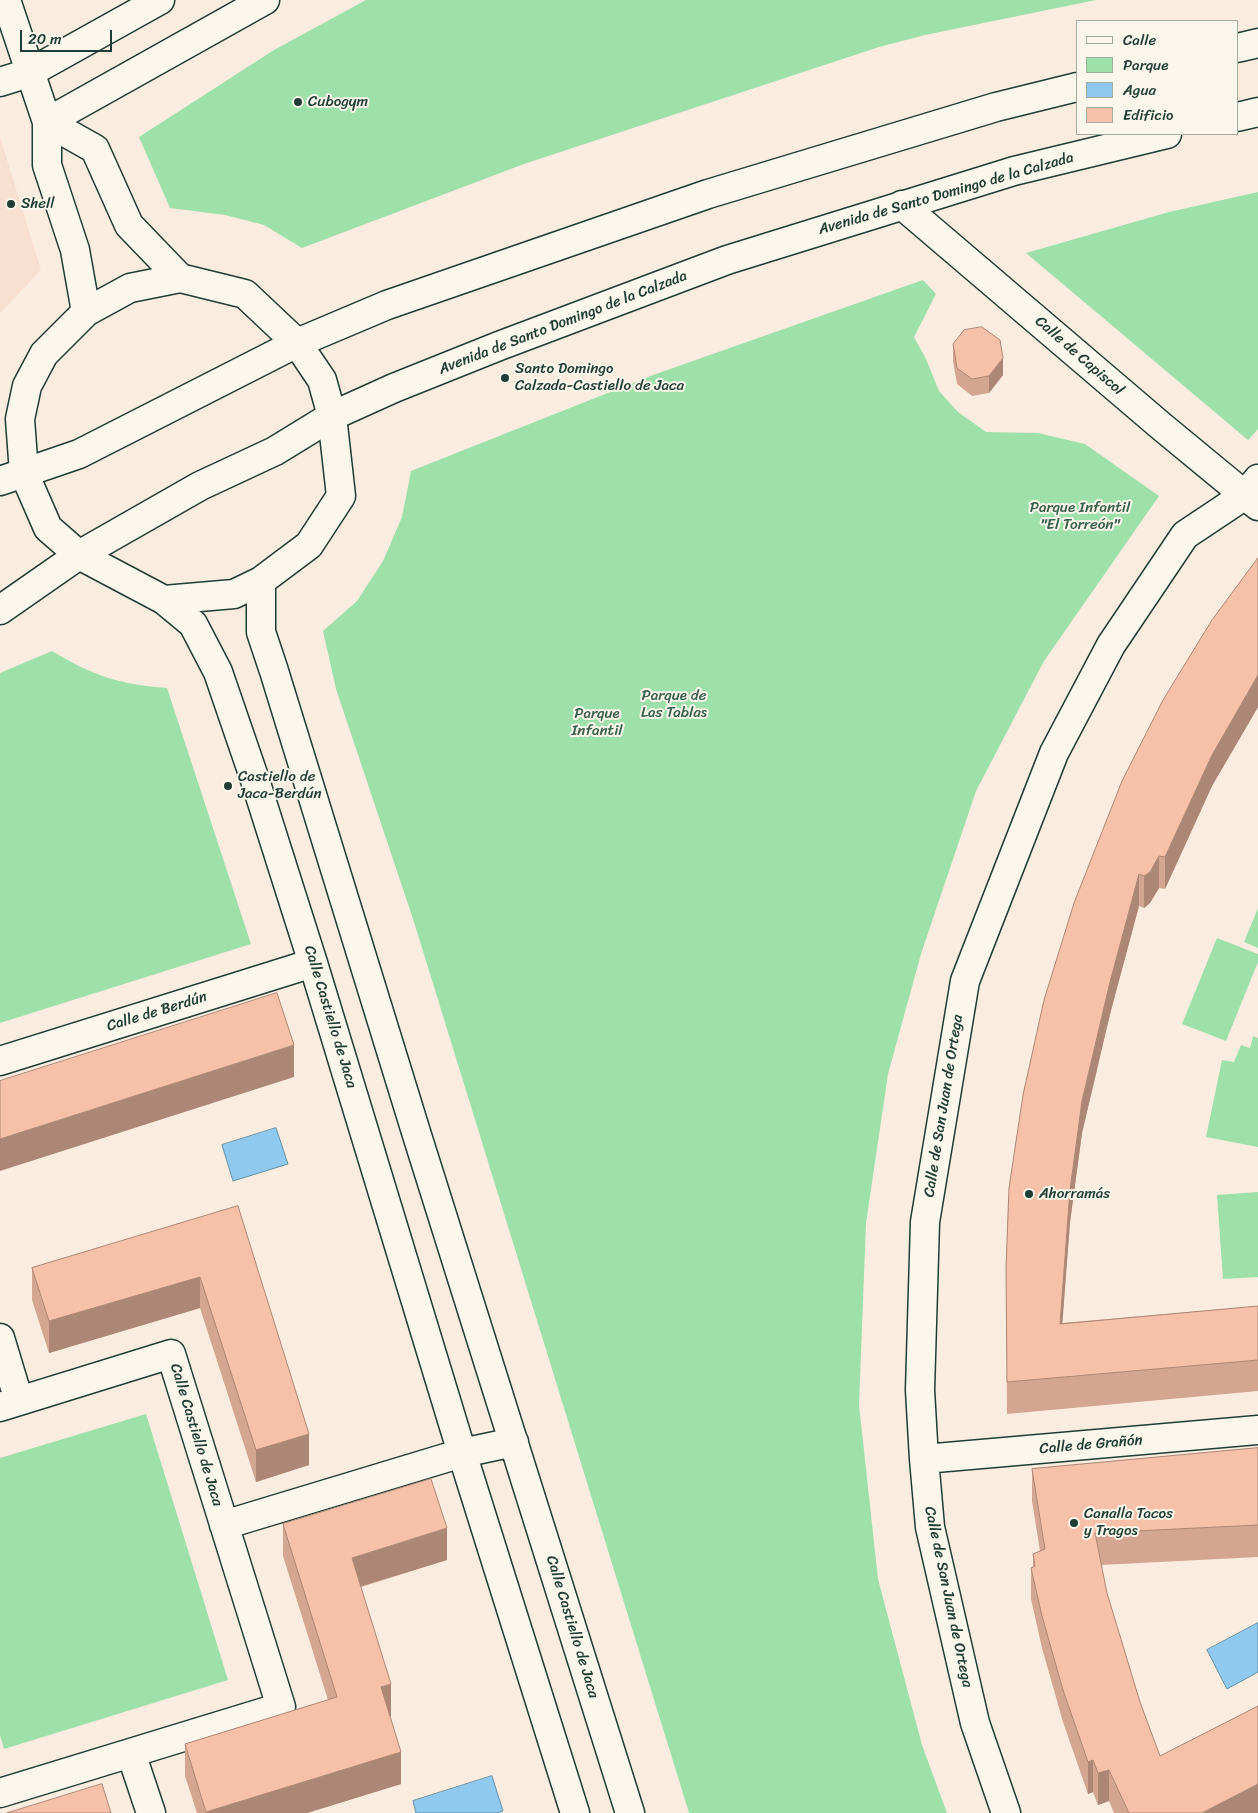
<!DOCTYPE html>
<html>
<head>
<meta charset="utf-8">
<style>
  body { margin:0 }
  #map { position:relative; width:1258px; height:1813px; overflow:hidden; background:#faecdf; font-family:Sriracha,sans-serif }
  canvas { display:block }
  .legend { position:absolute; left:1076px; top:20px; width:162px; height:115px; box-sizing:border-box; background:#fbf7ec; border:1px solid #a3ada2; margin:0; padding:6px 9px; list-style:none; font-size:15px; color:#1f3d34 }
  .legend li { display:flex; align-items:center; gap:10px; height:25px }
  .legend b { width:25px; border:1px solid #a3ada2 }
  .scale { position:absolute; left:20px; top:30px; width:92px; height:22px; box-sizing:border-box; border:2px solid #1f3d34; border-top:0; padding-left:6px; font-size:15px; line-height:18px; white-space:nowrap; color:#1f3d34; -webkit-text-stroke:4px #fbf7ec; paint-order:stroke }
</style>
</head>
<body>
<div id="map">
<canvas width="1258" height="1813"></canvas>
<ul class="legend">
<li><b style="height:6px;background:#fbf7ec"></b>Calle</li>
<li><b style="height:14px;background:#9ee0aa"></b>Parque</li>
<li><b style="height:14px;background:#90c9ef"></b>Agua</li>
<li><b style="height:14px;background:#f7c1a9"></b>Edificio</li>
</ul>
<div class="scale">20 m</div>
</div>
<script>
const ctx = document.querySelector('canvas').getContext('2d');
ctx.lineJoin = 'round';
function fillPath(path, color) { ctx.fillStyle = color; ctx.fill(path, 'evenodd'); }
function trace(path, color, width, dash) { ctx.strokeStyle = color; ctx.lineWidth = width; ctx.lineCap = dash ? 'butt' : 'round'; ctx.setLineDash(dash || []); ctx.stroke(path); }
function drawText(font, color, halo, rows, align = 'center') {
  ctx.font = font + ' Sriracha,sans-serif'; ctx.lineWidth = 4; ctx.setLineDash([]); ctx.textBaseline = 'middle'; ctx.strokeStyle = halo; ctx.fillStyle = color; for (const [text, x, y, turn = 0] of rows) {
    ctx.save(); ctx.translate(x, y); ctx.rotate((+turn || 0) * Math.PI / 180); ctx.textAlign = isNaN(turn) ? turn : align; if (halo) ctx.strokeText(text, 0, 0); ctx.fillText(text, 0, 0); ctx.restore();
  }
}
fillPath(new Path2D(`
  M 0,137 L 41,270 L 0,313 Z`), '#f9dfcf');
fillPath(new Path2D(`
  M 366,0 L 1096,0 L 925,35 L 879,47 L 524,164 L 302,248 L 264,225 L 225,215 L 170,208 L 139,137 L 274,50 Z
  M 1258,192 L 1258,429 L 1248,440 L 1026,253 L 1169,212 Z
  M 923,280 L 936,294 L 914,337 L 926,359 L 939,391 L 958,412 L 986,432 L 1038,433 L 1085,444 L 1159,496 L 1044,661 L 976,791 L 921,954 L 888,1074 L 866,1223 L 859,1405 L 878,1579 L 922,1745 L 947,1813 L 689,1813 L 414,922 L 336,689 L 323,631 L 357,601 L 383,561 L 402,517 L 411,471 L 653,375 Z
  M 52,651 C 91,675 121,685 167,688 L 251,944 L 0,1023 L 0,673 Z
  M 1258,908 L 1258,948 L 1244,942 Z
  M 1217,938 L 1258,954 L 1258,962 L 1226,1041 L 1182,1024 Z
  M 1253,1036 L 1258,1038 L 1258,1147 L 1206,1137 L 1222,1060 L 1234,1062 L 1241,1045 L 1250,1048 Z
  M 1258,1192 L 1258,1277 L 1223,1279 L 1217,1195 Z
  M 146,1414 L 228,1680 L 4,1749 L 0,1735 L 0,1458 Z`), '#9ee0aa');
const water = new Path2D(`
  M 276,1128 L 288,1164 L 233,1181 L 222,1145 Z
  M 1258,1623 L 1258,1672 L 1227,1689 L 1207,1650 Z
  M 492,1776 L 503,1811 L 497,1813 L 416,1813 L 413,1801 Z`);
fillPath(water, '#90c9ef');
trace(water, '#6391a4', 1);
const street = new Path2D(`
  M 6,0 L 47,122 L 47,165 L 75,250 L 86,312
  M 0,82 L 29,73 L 160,0
  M 47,122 L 265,0
  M 47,122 L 95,149 L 129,225 L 180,278
  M 902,205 L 1161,426 L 1258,506
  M 261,581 L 261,632 L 274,671 L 416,1132 L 630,1813
  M 164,600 L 234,594 L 261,581 L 309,545 L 341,496 L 332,416 L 322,380 L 297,343 L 245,294 L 180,278 L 130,288 L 86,312 L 44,354 L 27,386 L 20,419 L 24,473 L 48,528 L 79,555 L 164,600 L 193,624 L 218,672 L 254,777 L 313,963 L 462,1453 L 575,1813
  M 0,1061 L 313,963
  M 0,1338 L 19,1401
  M 0,1407 L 171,1354 L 281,1707 L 0,1793
  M 924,1459 L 1258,1430
  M 224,1525 L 462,1453 L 514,1442
  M 131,1753 L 151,1813
  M 1006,1813 L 975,1723 L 930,1527 L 924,1459 L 920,1390 L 925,1222 L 965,981 L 1054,753 L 1111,645 L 1185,535 L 1245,495 L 1258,479`);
const secondary = new Path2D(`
  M 1237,48 L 1258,43
  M 1237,117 L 1258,112
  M 0,481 L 79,454 L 297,343 L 387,305 L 708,194 L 996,107 L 1077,87
  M 0,610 L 79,555 L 200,486 L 275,451 L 332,416 L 394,388 L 499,346 L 727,260 L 1014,171 L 1167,134`);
trace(street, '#1f3d34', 31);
trace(secondary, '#1f3d34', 31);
trace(street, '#fbf7ec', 28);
trace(secondary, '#fbf7ec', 28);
fillPath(new Path2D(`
  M 953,344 L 1003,375 L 989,393 L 972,396 L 957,384 L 953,361 Z
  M 1258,558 L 1258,707 L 1212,786 L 1165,889 L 1159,888 L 1150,903 L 1144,908 L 1139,906 L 1110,1014 L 1082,1133 L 1070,1222 L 1062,1323 L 1258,1306 L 1258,1391 L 1007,1414 L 1006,1268 L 1009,1188 Z
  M 238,1206 L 309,1465 L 256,1482 L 200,1308 L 49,1353 L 32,1300 L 32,1268 Z
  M 1258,1448 L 1258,1557 L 1101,1565 L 1107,1593 L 1140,1702 L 1160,1756 L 1258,1813 L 1114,1813 L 1109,1801 L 1098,1805 L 1093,1792 L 1088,1794 L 1063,1722 L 1042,1648 L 1031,1599 L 1031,1568 L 1033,1567 L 1033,1554 L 1040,1551 L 1032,1501 L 1032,1469 Z
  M 283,1524 L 447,1560 L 361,1587 L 391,1716 L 390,1716 L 401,1784 L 307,1813 L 197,1813 L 185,1776 L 185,1744 L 328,1700 L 283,1556 Z`), '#d4a691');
fillPath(new Path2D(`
  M 1003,358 L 1003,375 L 989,393 L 989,376 Z
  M 1258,675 L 1258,707 L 1212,786 L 1165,889 L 1165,857 L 1212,755 Z
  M 1159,856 L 1159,888 L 1150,903 L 1144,908 L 1144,876 Z
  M 1139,874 L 1139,906 L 1110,1014 L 1082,1133 L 1070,1222 L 1060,1355 L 1060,1324 L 1070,1190 L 1082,1101 L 1110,982 Z
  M 294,1045 L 294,1077 L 0,1171 L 0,1139 Z
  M 200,1277 L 200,1308 L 49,1353 L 49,1321 Z
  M 309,1434 L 309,1465 L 256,1482 L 256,1450 Z
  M 447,1528 L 447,1560 L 352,1589 L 352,1558 Z
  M 391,1684 L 391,1716 L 381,1719 L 381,1687 Z
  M 401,1752 L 401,1784 L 307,1813 L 206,1813 L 206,1812 Z
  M 1093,1760 L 1093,1792 L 1088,1794 L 1088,1762 Z
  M 1109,1770 L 1109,1801 L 1098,1805 L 1098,1773 Z
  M 1258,1784 L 1258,1813 L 1202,1813 Z`), '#ad8776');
const building = new Path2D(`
  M 982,327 L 1000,340 L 1003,358 L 989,376 L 972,379 L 957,368 L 953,344 L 964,330 Z
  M 1258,558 L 1258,675 L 1212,755 L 1165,857 L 1159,856 L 1150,872 L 1144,876 L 1139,874 L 1110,982 L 1082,1101 L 1070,1190 L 1060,1324 L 1258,1306 L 1258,1360 L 1007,1382 L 1006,1268 L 1009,1188 L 1023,1095 L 1044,1000 L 1074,903 L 1122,781 L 1163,700 L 1212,620 Z
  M 277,993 L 294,1045 L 0,1139 L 0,1081 Z
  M 238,1206 L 309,1434 L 256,1450 L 200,1277 L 49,1321 L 32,1268 Z
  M 1258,1448 L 1258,1525 L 1095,1533 L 1107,1593 L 1140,1702 L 1160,1756 L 1258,1706 L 1258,1784 L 1202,1813 L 1129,1813 L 1109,1770 L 1098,1773 L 1093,1760 L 1088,1762 L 1063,1690 L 1042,1616 L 1031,1568 L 1035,1566 L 1033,1554 L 1045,1549 L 1032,1469 Z
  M 431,1479 L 447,1528 L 352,1558 L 391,1684 L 381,1687 L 401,1752 L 206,1812 L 185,1744 L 337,1697 L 283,1524 Z
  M 102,1784 L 111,1813 L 7,1813 Z`);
fillPath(building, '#f7c1a9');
trace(building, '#ad8776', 1);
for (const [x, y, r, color] of [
  [298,102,5,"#1f3d34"],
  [11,204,5,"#1f3d34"],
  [505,378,5,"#1f3d34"],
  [228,786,5,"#1f3d34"],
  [1029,1194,5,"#1f3d34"],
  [1074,1523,5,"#1f3d34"]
]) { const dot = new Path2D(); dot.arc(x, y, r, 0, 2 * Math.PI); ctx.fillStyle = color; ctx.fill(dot); trace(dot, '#fbf7ec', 2); }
drawText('15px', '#1f3d34', '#fbf7ec', [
  ["Cubogym",308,102],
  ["Shell",21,204],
  ["Santo Domingo",515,369],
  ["Calzada-Castiello de Jaca",515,386],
  ["Castiello de",238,777],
  ["Jaca-Berdún",238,794],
  ["Ahorramás",1039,1194],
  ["Canalla Tacos",1084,1514],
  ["y Tragos",1084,1531]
], 'left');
drawText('15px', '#1f3d34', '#fbf7ec', [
  ["Avenida de Santo Domingo de la Calzada",946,194,-16],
  ["Avenida de Santo Domingo de la Calzada",563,323,-21],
  ["Calle de Capiscol",1079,356,41],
  ["Calle de Berdún",157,1012,-17],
  ["Calle Castiello de Jaca",330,1017,73],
  ["Calle de San Juan de Ortega",944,1106,-81],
  ["Calle Castiello de Jaca",196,1435,73],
  ["Calle de Grañón",1091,1445,-5],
  ["Calle de San Juan de Ortega",948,1597,78],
  ["Calle Castiello de Jaca",572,1627,73]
]);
drawText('15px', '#385e4c', '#fbf7ec', [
  ["Parque Infantil",1080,508],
  ["\"El Torreón\"",1080,525],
  ["Parque de",674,696],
  ["Las Tablas",674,713],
  ["Parque",597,714],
  ["Infantil",597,731]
]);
</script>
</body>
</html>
